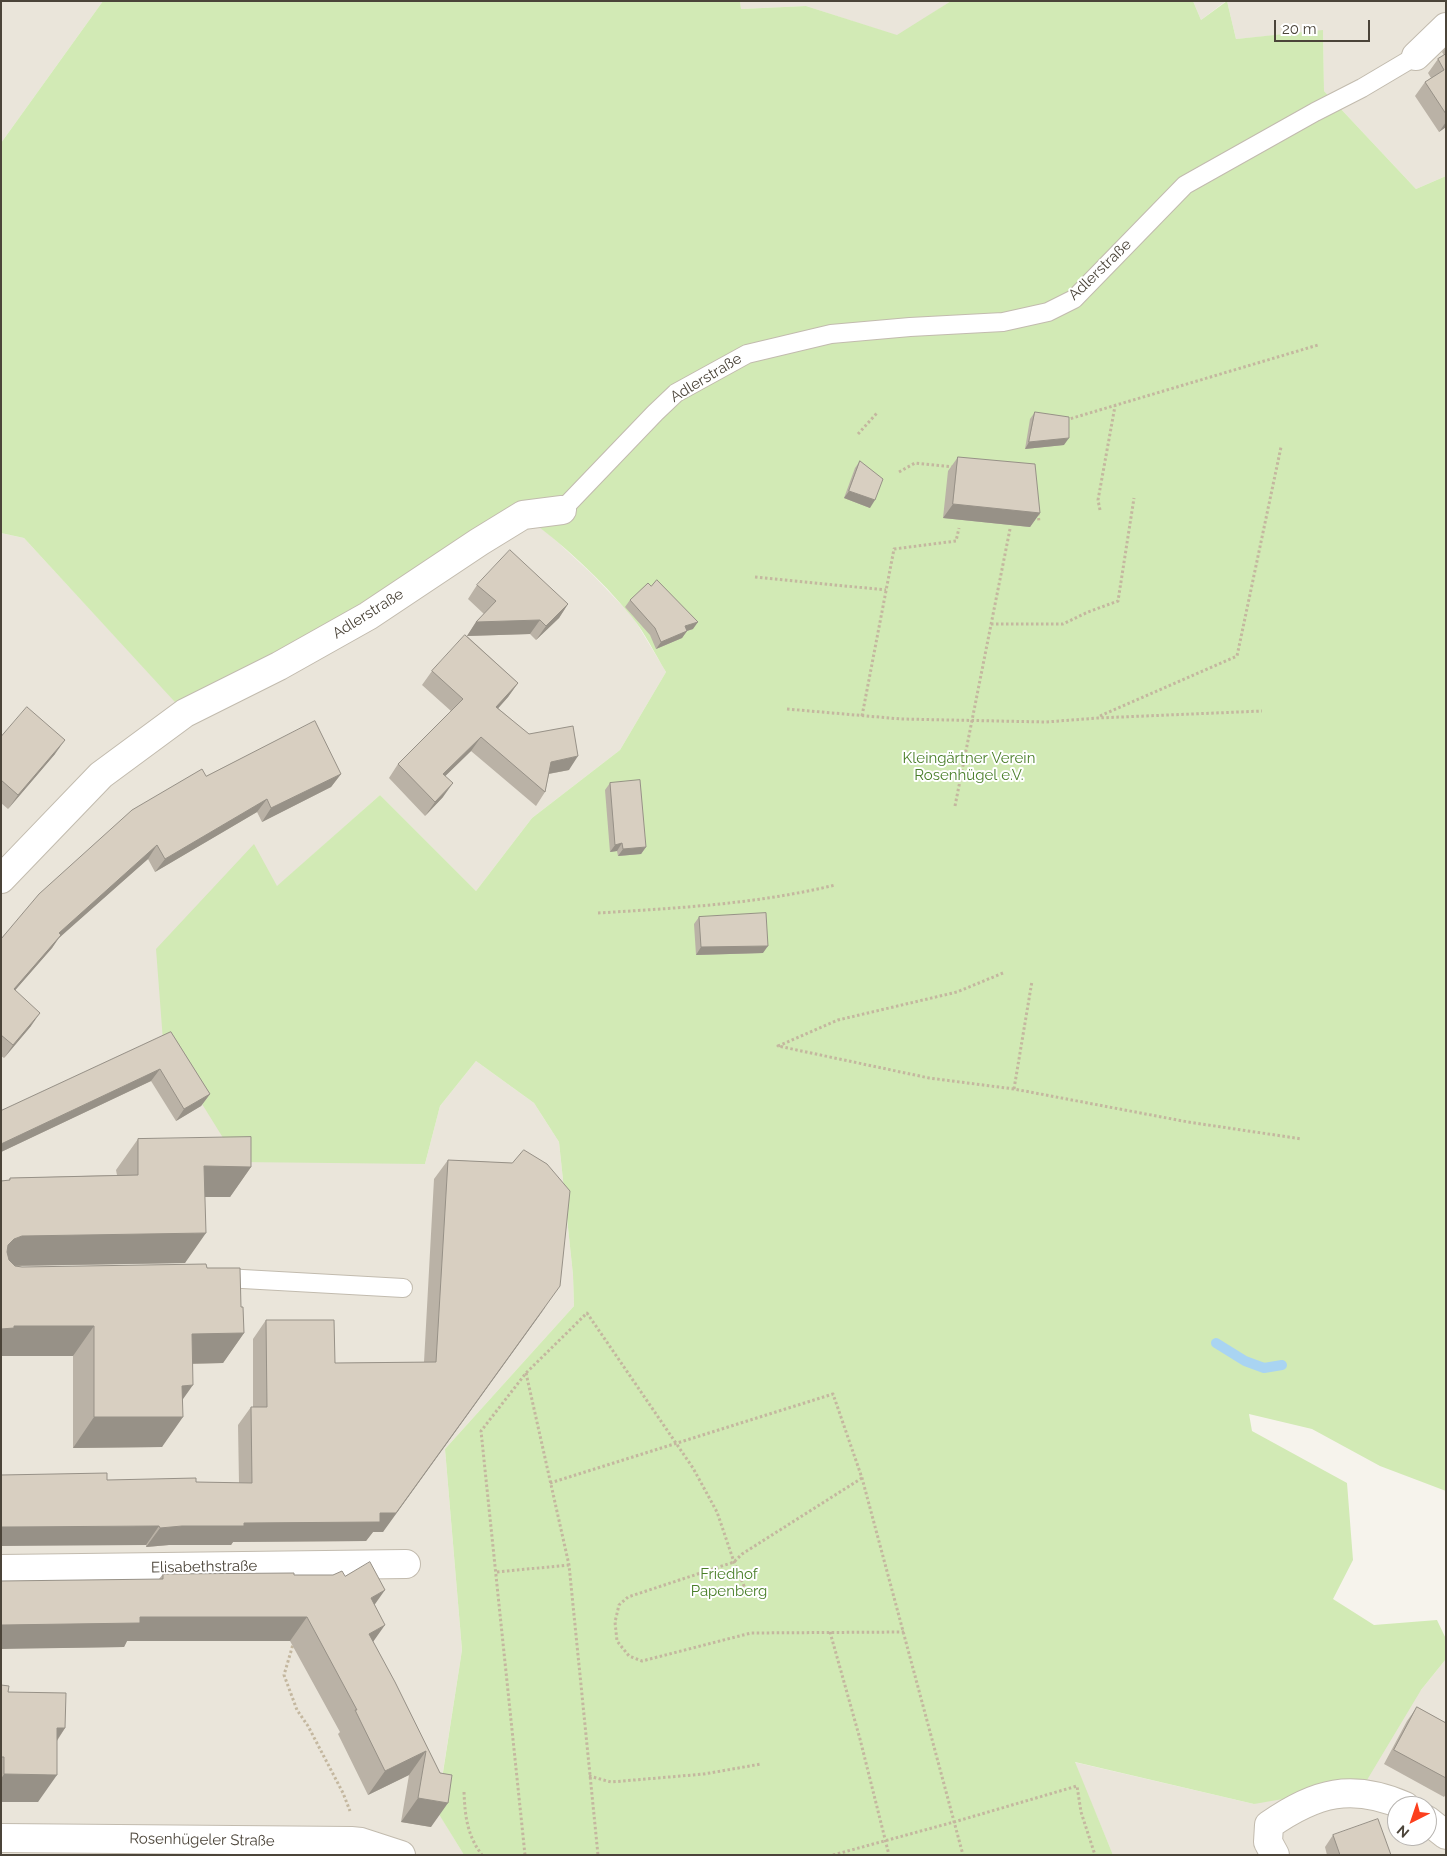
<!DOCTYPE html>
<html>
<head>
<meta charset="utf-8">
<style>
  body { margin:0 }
  #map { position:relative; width:1447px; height:1856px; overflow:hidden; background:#f6f3ec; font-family:Raleway,sans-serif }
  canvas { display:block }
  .frame { position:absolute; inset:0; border:2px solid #4b4439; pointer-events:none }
  .north { position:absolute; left:1387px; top:1796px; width:50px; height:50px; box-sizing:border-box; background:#fff; border:1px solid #b7b4b0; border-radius:50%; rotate:221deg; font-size:14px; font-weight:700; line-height:20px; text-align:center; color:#4b4439 }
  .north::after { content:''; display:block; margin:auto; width:18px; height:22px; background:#fc3f1d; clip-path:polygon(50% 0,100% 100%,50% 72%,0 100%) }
  .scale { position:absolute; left:1274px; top:20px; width:96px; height:22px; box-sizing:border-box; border:2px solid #4b4439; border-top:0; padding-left:6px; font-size:15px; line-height:18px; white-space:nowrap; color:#4b4439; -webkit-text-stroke:4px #fff; paint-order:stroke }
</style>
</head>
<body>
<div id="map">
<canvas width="1447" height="1856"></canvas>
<div class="frame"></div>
<div class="north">N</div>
<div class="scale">20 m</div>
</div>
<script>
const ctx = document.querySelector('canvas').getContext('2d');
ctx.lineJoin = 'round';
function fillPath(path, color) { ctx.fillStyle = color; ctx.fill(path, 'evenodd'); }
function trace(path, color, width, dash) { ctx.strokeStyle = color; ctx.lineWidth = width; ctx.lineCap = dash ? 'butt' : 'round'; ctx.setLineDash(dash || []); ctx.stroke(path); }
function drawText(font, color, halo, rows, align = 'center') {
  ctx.font = font + ' Raleway,sans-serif'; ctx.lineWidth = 4; ctx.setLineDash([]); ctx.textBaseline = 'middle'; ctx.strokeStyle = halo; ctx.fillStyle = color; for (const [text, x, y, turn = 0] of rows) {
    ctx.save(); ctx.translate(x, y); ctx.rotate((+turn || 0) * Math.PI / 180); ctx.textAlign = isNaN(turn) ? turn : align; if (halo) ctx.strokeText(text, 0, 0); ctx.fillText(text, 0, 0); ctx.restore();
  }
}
fillPath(new Path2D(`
  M 1,1 L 103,1 L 1,143 Z
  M 740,1 L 951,1 L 898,36 L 806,6 L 741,9 Z
  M 1193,1 L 1226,1 L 1201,20 Z
  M 1227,1 L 1446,1 L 1446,176 L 1416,189 L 1324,91 L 1323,31 L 1236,39 Z
  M 523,515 L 550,535 L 592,574 L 633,617 L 666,672 L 620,750 L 532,818 L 476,891 L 380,795 L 277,887 L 253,845 L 425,1164 L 440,1106 L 476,1061 L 534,1103 L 559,1142 L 573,1275 L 574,1306 L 445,1449 L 462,1650 L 437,1810 L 464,1855 L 1,1855 L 1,533 L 24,538 L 186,713 Z
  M 1446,1659 L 1446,1855 L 1113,1855 L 1074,1762 L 1254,1804 L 1421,1690 ZM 1397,1806 L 1427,1806 L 1427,1836 L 1397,1836 Z`), '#eae5da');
fillPath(new Path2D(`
  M 103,1 L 740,1 L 741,9 L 806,6 L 897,35 L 951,1 L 1193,1 L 1201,20 L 1227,1 L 1236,39 L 1323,30 L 1324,91 L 1416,189 L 1446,176 L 1446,1491 L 1380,1466 L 1312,1429 L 1249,1414 L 1252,1431 L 1347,1483 L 1353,1560 L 1333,1599 L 1374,1625 L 1437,1620 L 1446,1639 L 1446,1659 L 1421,1690 L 1364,1785 L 1254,1804 L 1075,1762 L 1113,1855 L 464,1855 L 437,1811 L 462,1650 L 445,1449 L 574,1306 L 573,1275 L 559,1142 L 534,1103 L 476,1061 L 440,1106 L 425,1164 L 238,1162 L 163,1041 L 156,949 L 254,844 L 277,886 L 380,795 L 476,891 L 532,818 L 620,750 L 666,672 C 655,654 645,633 632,617 C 601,579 563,544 523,515 L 185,713 L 24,538 L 1,533 L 1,143 Z`), '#d2eab5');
trace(new Path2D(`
  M 1216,1343 L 1245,1361 L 1264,1368 L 1282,1365`), '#a9d4f2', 10);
const lane = new Path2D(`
  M 562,510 L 655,413 L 676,393 L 747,354 L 831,334 L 910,327 L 1003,322 L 1048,312 L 1074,299 L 1185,185 L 1315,112 L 1362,88 L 1416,56
  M 225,1278 L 403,1288`);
const street = new Path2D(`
  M 1416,56 L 1446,27
  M 1,879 L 101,775 L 185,713 L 279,666 L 368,616 L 479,542 L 523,515 L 562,510
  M 1,1569 L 406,1564
  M 1427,1820 L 1446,1835
  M 1,1838 L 351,1841 L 361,1842 L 401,1855
  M 1275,1855 L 1268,1842 L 1269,1825 C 1316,1792 1352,1783 1405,1806`);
trace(lane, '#c2bbae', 20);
trace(street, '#c2bbae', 30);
trace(new Path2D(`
  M 1066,420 L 1318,345
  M 858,434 L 877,413
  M 899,472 L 915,463 L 953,467
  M 1100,510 L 1098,500 L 1115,406
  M 1038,513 L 1039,522
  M 755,577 L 886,590
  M 991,624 L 1063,624 L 1088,612 L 1118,601 L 1134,498
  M 787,709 L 901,719 L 1046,722 L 1098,718 L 1262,711
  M 862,716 L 894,549 L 956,541 L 959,528
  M 1100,716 L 1237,656 L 1281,447
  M 955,806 L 1010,529
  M 598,913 C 678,908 757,904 835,885
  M 1003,973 L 957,992 L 838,1020 L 778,1046 L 929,1078 L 1014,1089 L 1188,1122 L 1302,1139
  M 1014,1089 L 1032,981
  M 526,1373 L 569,1565 L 598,1855
  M 862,1478 L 742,1554 L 734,1562 L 628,1597 L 619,1605 L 615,1622 L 617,1641 L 629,1656 L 642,1661 L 751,1633 L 904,1632
  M 550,1483 L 833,1394 L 862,1478 L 963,1855
  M 497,1572 L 569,1565
  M 830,1632 L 860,1739 L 889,1855
  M 294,1641 L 284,1675 L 297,1710 L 308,1726 L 343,1793 L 350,1811
  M 589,1776 L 611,1782 L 704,1774 L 761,1764
  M 464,1792 C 465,1816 467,1835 482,1855
  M 525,1855 L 481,1431 L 526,1373 L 587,1313 L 693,1468 L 717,1512 L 734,1562 L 749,1598
  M 833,1855 L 954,1822 L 1077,1786 L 1081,1812 L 1095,1855`), '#c4b79f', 3, [2.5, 2.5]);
trace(lane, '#fff', 18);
trace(street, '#fff', 28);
fillPath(new Path2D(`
  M 1446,47 L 1446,127 L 1439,132 L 1415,96 L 1425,82 L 1431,78 L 1428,73 L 1438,59 L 1444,55 L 1442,52 Z
  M 1035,412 L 1064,445 L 1025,449 L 1030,419 Z
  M 958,457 L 1040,513 L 1030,527 L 943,518 L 948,471 Z
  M 860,461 L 870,508 L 844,498 L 855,468 Z
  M 477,585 L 568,604 L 559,618 L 536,640 L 530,634 L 467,636 L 518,683 L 508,697 L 498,708 L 569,770 L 549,774 L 545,792 L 536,806 L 471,751 L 445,776 L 443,797 L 425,816 L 389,778 L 398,764 L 451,711 L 422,685 L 432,671 L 467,636 L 476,622 L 484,614 L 468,599 Z
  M 630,600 L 693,629 L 687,631 L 682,638 L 656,649 L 650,635 L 625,607 Z
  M 1,737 L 55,754 L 8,809 L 1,803 Z
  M 341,774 L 331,787 L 262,822 L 257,812 L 155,872 L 148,859 L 58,938 L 52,948 L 15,990 L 31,1026 L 4,1058 L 1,1056 L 1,939 L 206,776 Z
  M 610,783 L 646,847 L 641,854 L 618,856 L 617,851 L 610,852 L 605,790 Z
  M 699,917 L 763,953 L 696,955 L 694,924 Z
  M 171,1032 L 210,1094 L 201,1106 L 176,1121 L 151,1081 L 1,1152 L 1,1111 Z
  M 138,1139 L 251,1167 L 230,1197 L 205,1197 L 185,1263 L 17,1266 L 22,1267 L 207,1268 L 241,1307 L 244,1333 L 223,1363 L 192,1364 L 182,1400 L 162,1447 L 73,1448 L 73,1356 L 1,1356 L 1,1181 L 8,1181 L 10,1178 L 117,1175 L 116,1170 Z
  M 448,1160 L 512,1163 L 383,1532 L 373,1532 L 366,1541 L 233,1542 L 231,1545 L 169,1545 L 146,1547 L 146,1545 L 107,1480 L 196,1482 L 239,1483 L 238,1425 L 251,1407 L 253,1407 L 253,1339 L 266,1320 L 335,1363 L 424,1362 L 434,1179 Z
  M 163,1574 L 345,1576 L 375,1605 L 373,1642 L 440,1773 L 431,1827 L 401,1822 L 409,1775 L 368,1795 L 338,1734 L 340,1732 L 290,1641 L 127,1641 L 124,1647 L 58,1648 L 159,1579 Z
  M 1,1685 L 8,1692 L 65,1728 L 57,1741 L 38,1802 L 1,1802 Z
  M 1417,1707 L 1446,1723 L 1446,1794 L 1444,1797 L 1384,1764 L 1407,1721 Z
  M 1333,1835 L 1391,1855 L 1327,1855 L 1325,1847 Z`), '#bab2a6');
fillPath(new Path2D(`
  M 1446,122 L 1446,127 L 1439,132 Z
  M 1069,438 L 1064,445 L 1025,449 L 1029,442 Z
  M 849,491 L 875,500 L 870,508 L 844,498 Z
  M 953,504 L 1040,513 L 1030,527 L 943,518 Z
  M 568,604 L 559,618 L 536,640 L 546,626 Z
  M 540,620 L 530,634 L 467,636 L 476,622 Z
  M 698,622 L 693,629 L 680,633 L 685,626 Z
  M 687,631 L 682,638 L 656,649 L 661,642 Z
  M 518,683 L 508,697 L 487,721 L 496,707 Z
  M 481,737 L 471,751 L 434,787 L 443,774 Z
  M 65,740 L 55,754 L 8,809 L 18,795 Z
  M 578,756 L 569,770 L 542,775 L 551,762 Z
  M 341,774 L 331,787 L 262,822 L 271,808 Z
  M 453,783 L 443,797 L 425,816 L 435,802 Z
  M 267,799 L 257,812 L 155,872 L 165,859 Z
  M 622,843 L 617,851 L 610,852 L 615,845 Z
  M 157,845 L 148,859 L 59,938 L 52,948 L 4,1003 L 14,989 L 59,933 Z
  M 646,847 L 641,854 L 618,856 L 623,849 Z
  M 768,946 L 763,953 L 696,955 L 701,947 Z
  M 40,1013 L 31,1026 L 4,1058 L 13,1045 Z
  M 160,1069 L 151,1081 L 1,1152 L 1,1144 Z
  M 210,1094 L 201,1106 L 176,1121 L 184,1109 Z
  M 204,1166 L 251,1167 L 230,1197 L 183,1197 Z
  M 206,1233 L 185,1263 L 1,1266 L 8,1245 L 14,1239 L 22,1236 Z
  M 547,1305 L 383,1532 L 373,1532 L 366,1541 L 233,1542 L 231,1545 L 169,1545 L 146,1547 L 160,1528 L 182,1526 L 244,1523 L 380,1513 Z
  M 14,1326 L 94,1326 L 73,1356 L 1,1356 L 1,1329 Z
  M 244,1333 L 223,1363 L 171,1364 L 192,1334 Z
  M 193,1385 L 171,1416 L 182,1386 Z
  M 94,1417 L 183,1417 L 162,1447 L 73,1448 Z
  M 159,1526 L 146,1545 L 1,1546 L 1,1527 Z
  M 385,1590 L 368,1614 L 371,1598 Z
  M 140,1617 L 307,1617 L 290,1641 L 127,1641 L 124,1647 L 1,1649 L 1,1625 Z
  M 385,1625 L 368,1649 L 369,1634 Z
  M 57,1728 L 65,1728 L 47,1755 Z
  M 426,1751 L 409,1775 L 368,1795 L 385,1771 Z
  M 4,1774 L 57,1775 L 38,1802 L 1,1802 L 1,1779 Z
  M 418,1798 L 448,1803 L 431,1827 L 401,1822 Z`), '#979187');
const building = new Path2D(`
  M 1446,54 L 1446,114 L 1425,82 L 1444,70 L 1438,59 Z
  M 1035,412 L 1069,417 L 1069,438 L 1029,442 Z
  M 958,457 L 1035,464 L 1040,513 L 953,504 Z
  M 860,461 L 883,479 L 875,500 L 849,491 Z
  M 510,550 L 568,604 L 546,626 L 540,620 L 476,622 L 496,601 L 477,585 Z
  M 657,580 L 698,622 L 685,626 L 687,631 L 661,642 L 655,628 L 630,600 L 648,583 L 651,586 Z
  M 465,635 L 518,683 L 496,707 L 529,734 L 573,726 L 578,756 L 551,762 L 545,792 L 481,737 L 443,774 L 453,783 L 435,802 L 398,764 L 463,699 L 432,671 Z
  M 27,707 L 65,740 L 18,795 L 1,780 L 1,737 Z
  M 315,721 L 341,774 L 271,808 L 267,799 L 165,859 L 157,845 L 59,933 L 61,935 L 14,989 L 40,1013 L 13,1045 L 1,1035 L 1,939 L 39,894 L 132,810 L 202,769 L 206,776 Z
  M 640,780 L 646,847 L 623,849 L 622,843 L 615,845 L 610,783 Z
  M 766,913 L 768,946 L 701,947 L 699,917 Z
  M 171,1032 L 210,1094 L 184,1109 L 160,1069 L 1,1144 L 1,1111 Z
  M 251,1137 L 251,1167 L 204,1166 L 206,1233 L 22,1236 L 14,1239 L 8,1245 L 7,1252 L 9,1260 L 15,1266 L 22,1267 L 206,1264 L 207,1268 L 240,1268 L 241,1307 L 243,1307 L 244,1333 L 192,1334 L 193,1385 L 182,1386 L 183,1417 L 94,1417 L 94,1326 L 14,1326 L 14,1328 L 1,1329 L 1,1181 L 10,1180 L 10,1178 L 138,1175 L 138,1139 Z
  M 524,1150 L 547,1164 L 570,1191 L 560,1286 L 396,1513 L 380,1513 L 380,1522 L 244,1523 L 244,1526 L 182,1526 L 160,1528 L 159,1526 L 1,1527 L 1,1475 L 107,1473 L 107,1480 L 196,1478 L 196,1482 L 252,1483 L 251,1407 L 267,1407 L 266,1320 L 334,1320 L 335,1363 L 436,1362 L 448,1160 L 512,1163 Z
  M 370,1562 L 385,1590 L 371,1598 L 385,1625 L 369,1634 L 395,1682 L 440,1773 L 452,1775 L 448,1803 L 418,1798 L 426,1751 L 385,1771 L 355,1710 L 357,1710 L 307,1617 L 140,1617 L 140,1623 L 1,1625 L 1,1581 L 163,1579 L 163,1574 L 294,1573 L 294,1575 L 333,1575 L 342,1571 L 345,1576 Z
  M 1,1685 L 9,1686 L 8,1692 L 66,1693 L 65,1728 L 57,1728 L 57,1775 L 4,1774 L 4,1757 L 1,1757 Z
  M 1417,1707 L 1446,1723 L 1446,1778 L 1394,1750 Z
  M 1378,1819 L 1391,1855 L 1340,1855 L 1333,1835 Z`);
fillPath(building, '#d8cfc1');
trace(building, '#979187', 1);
drawText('15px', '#4b4439', '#fff', [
  ["Adlerstraße",1100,270,-44],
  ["Adlerstraße",706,378,-31],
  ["Adlerstraße",368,614,-32],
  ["Elisabethstraße",204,1567,-1],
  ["Rosenhügeler Straße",202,1840,1]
]);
drawText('15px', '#4a7f2a', '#fff', [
  ["Kleingärtner Verein",969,758],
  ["Rosenhügel e.V.",969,775],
  ["Friedhof",729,1574],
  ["Papenberg",729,1591]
]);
</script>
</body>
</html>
